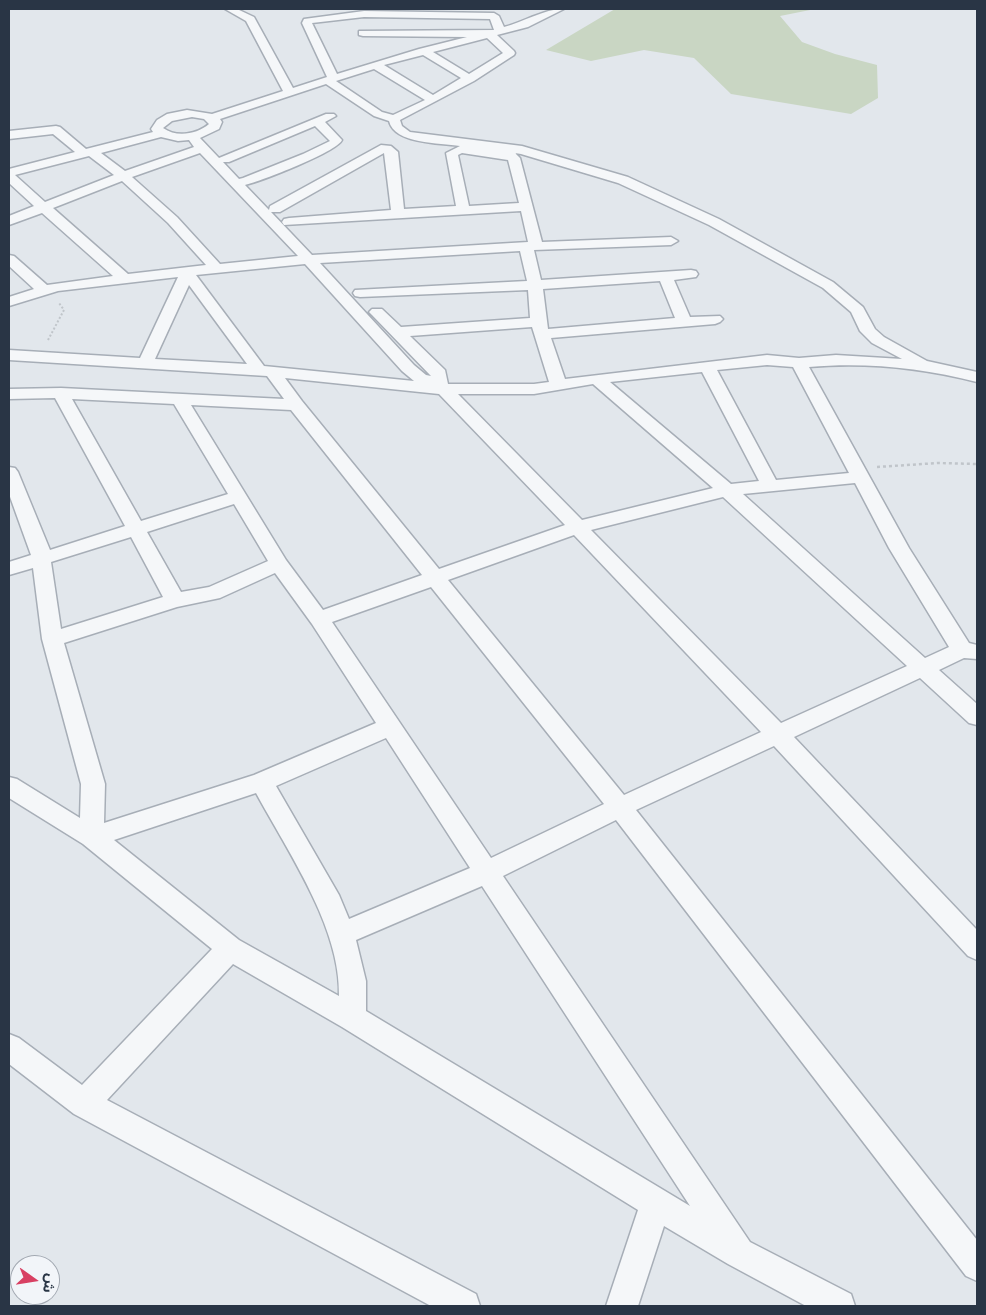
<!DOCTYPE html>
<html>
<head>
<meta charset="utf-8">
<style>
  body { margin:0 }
  #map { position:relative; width:986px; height:1315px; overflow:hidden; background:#e2e7ec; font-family:"Source Sans 3","Noto Sans Arabic",sans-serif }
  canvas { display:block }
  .frame { position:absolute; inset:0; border:10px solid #293545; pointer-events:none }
  .north { position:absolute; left:10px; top:1255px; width:50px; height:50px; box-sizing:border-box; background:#f2f5f9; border:1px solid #a2a8b1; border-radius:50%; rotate:103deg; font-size:14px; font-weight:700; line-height:20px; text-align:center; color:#293545 }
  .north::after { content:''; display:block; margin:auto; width:18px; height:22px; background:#d84063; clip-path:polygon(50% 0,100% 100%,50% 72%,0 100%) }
</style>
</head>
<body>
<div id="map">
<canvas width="986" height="1315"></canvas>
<div class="frame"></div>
<div class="north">ش</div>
</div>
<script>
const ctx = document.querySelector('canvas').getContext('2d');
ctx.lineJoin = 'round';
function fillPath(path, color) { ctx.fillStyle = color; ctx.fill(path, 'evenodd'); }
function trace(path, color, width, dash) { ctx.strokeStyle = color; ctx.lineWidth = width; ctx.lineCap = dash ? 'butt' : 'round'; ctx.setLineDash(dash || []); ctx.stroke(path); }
fillPath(new Path2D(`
  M 615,9 L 815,9 L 780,16 L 802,42 L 835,54 L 877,65 L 878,98 L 851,114 L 731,94 L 694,58 L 644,50 L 591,61 L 546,50 Z`), '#c9d6c3');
const minor = new Path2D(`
  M 225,9 L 237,9 L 254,17 L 293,88 L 327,77 L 302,23 L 304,19 L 364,11 L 494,13 L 499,16 L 504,27 C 524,22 543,9 564,9 L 528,27 L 497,35 L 514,51 L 515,53 L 514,55 L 474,81 L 400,120 L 402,126 L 410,132 L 522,146 L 628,177 L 719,219 L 833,282 L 863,307 L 875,329 L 884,337 L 927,361 L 977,372 L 977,382 C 922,368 866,362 809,367 L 909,548 L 969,643 L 977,645 L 977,659 L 964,658 L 939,670 L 977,704 L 977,725 L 969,723 L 920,678 L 794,737 L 977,930 L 977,960 L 968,956 L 774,746 L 636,810 L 977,1240 L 977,1281 L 966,1276 L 616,820 L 503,876 L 750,1242 L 851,1294 L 855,1306 L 806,1306 L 728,1264 L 664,1226 L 638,1306 L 606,1306 L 638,1210 L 342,1027 L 233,964 L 107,1100 L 476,1294 L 480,1306 L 431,1306 L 74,1114 L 9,1064 L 9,1034 L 19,1038 L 82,1085 L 212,949 L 83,844 L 9,798 L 9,777 L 17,779 L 80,818 L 81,784 L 42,639 L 33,568 L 9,575 L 9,562 L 31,555 L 9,494 L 9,467 L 15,468 L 18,472 L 50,550 L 125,526 L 55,398 L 9,399 L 9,389 L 61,388 L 284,399 L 267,376 L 9,360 L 9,350 L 140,358 L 178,277 L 58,291 L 9,306 L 9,297 L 34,289 L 9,266 L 9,255 L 14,256 L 47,285 L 113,276 L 42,213 L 9,225 L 9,216 L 34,206 L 9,183 L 9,169 L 75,152 L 53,134 L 9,139 L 9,131 L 56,126 L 60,127 L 86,149 L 153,132 L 151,129 L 157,120 L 167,114 L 187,110 L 212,114 L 283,91 L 246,21 ZM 364,17 L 490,19 L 494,30 L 359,31 L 359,35 L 363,36 L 467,37 L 419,49 L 337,74 L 312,23 ZM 487,38 L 503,53 L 469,74 L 433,52 ZM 423,55 L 461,78 L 433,95 L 384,65 ZM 374,69 L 425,100 L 393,115 L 382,112 L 336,81 ZM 326,84 L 374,116 L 389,121 C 394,144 440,143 460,146 L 446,153 L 456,206 L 404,209 L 398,152 L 391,146 L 381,145 L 270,206 L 269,210 L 245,185 C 261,181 337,152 342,140 L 325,122 L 336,116 L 334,114 L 326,114 L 219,158 L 200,138 L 219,129 L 222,122 L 220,119 ZM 192,117 L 204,119 L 209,124 C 197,134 177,138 163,128 L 172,121 ZM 315,126 L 330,141 L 303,154 L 243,178 L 239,179 L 223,162 L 229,162 ZM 161,137 L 178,141 L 189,140 L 194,147 L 125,171 L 101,153 ZM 503,151 L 521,154 L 618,183 L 709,225 L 823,288 L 851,312 L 860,331 L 872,343 L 902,359 L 836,355 L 799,358 L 767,355 L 565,379 L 551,338 L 715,324 L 720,322 L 723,319 L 720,316 L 690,317 L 674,280 L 696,277 L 698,274 L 696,271 L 691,270 L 541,280 L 534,250 L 671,245 L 678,241 L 671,237 L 542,242 L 520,158 L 515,153 ZM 200,153 L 298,256 L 220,264 L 177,217 L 132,177 ZM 384,153 L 391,210 L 289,218 L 284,219 L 282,222 L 284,225 L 521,211 L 528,242 L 312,255 L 271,212 L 280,212 ZM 462,153 L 508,160 L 519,203 L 469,206 L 458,155 ZM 89,156 L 114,175 L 45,202 L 15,175 ZM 122,181 L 168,223 L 206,265 L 128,274 L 53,208 ZM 520,251 L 527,281 L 355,290 L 353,293 L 355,296 L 360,297 L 528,290 L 530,318 L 401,327 L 382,309 L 372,309 L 369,312 L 372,315 L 431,376 L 426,375 L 414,365 L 320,263 ZM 305,264 L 402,371 L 414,381 L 264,366 L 196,275 ZM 660,281 L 675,318 L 548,329 L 543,289 ZM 189,285 L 247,364 L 155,359 ZM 532,327 L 549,382 L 534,384 L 448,384 L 445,370 L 410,336 ZM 767,365 L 793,367 L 849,473 L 776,480 L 717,370 ZM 702,372 L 759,481 L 731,484 L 610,382 ZM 285,378 L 439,394 L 565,525 L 439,569 L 302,401 ZM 593,384 L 713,488 L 582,520 L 458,394 L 534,394 ZM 72,399 L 174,404 L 228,494 L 141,521 ZM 191,405 L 291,410 L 422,575 L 323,610 L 286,560 ZM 855,483 L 889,548 L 949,647 L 925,658 L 743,494 ZM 723,497 L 907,666 L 781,723 L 591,530 ZM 234,504 L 268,561 L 209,587 L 181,592 L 147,532 ZM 574,535 L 761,732 L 624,795 L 448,580 ZM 131,537 L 163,597 L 61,629 L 51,562 ZM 275,573 L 312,624 L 376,723 L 254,775 L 104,823 L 105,784 L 64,643 L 177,607 L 220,598 ZM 431,587 L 604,804 L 491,858 L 332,622 ZM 386,738 L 470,868 L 349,919 L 339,895 L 276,786 ZM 256,793 C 288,852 341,928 339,996 L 239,940 L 114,840 ZM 482,886 L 690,1206 L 366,1011 L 366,981 L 356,940 Z`);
trace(minor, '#a7aeb7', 3);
trace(new Path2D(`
  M 48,340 L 64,310 L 59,303`), '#c0c5ca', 2, [2, 2]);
trace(new Path2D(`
  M 877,467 L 938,463 L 977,464`), '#c0c5ca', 2.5, [3, 3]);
fillPath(minor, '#f5f7f9');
</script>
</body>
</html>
